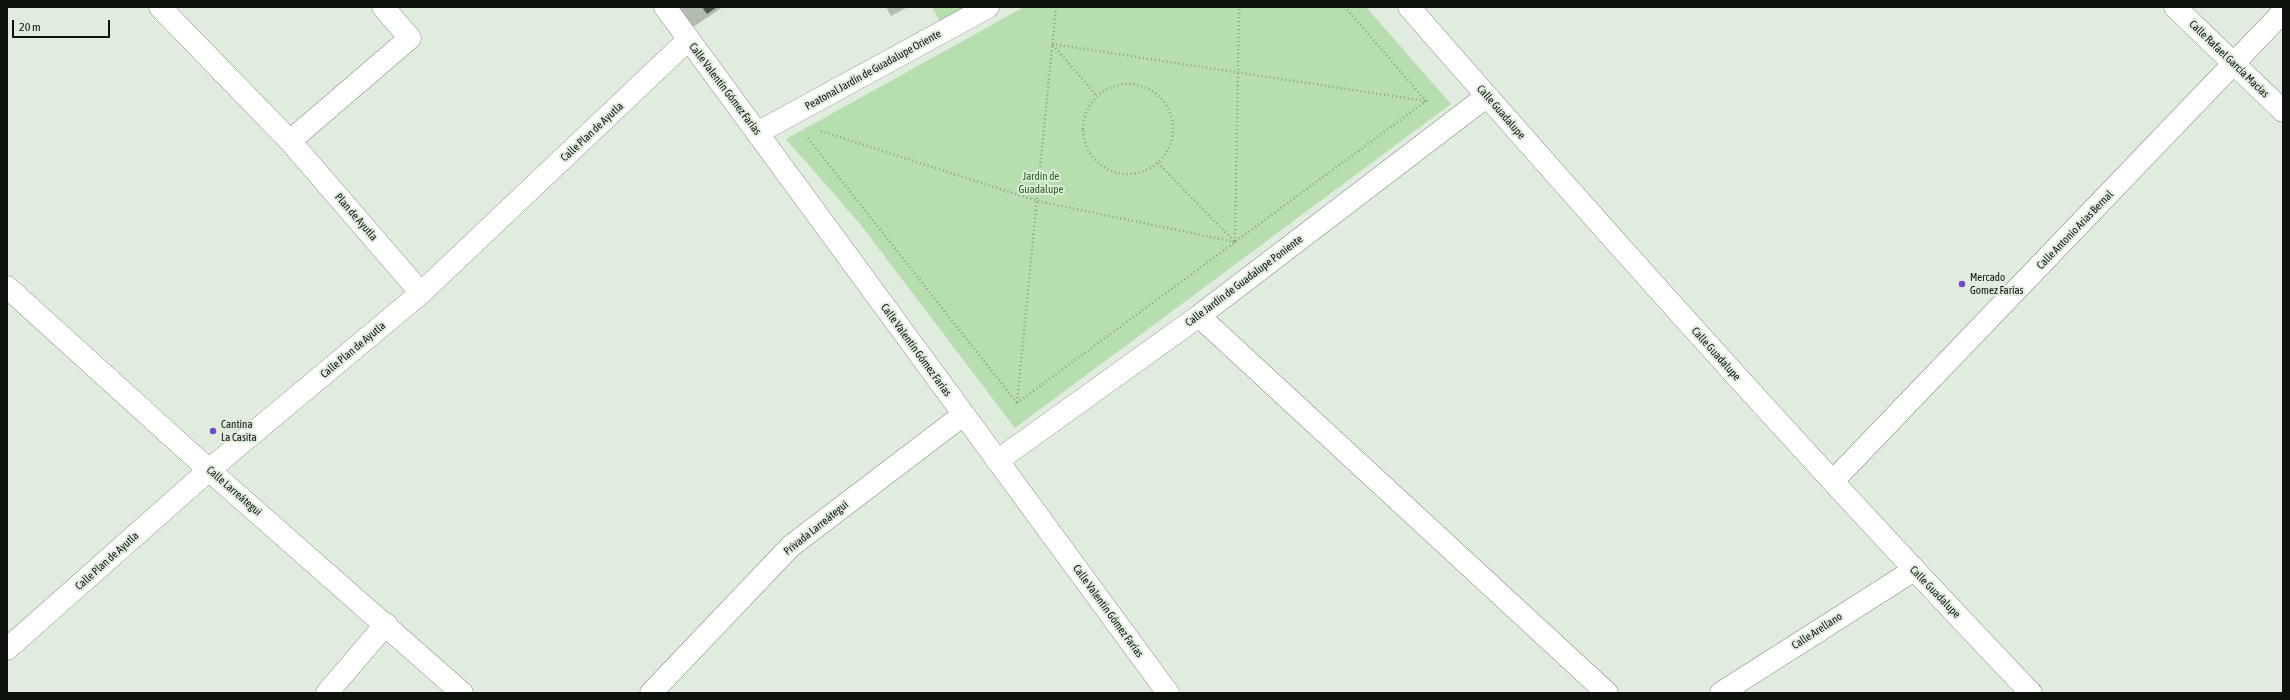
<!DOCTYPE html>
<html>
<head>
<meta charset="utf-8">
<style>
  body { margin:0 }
  #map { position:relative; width:2290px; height:700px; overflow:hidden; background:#e0ecdd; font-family:"Asap Condensed",sans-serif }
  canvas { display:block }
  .frame { position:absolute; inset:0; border:8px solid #0e120d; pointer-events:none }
  .scale { position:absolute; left:12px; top:20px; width:98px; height:18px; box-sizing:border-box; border:2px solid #0e120d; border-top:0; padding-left:5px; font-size:12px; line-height:14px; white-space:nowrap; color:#0e120d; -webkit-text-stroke:3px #e0ecdd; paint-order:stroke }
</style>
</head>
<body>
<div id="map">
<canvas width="2290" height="700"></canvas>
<div class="frame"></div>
<div class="scale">20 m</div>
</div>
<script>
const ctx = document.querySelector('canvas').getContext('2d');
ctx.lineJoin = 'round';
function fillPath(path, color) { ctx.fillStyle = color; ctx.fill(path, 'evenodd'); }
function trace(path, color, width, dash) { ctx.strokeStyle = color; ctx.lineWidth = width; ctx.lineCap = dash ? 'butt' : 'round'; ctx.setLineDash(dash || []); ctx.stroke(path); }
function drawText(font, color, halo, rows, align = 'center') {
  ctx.font = font + ' "Asap Condensed",sans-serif'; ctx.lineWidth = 4; ctx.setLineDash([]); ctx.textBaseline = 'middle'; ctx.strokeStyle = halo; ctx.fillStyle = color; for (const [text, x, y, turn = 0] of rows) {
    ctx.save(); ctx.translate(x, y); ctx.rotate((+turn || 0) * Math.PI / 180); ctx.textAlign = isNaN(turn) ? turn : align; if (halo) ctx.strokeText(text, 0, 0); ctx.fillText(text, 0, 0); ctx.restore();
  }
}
fillPath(new Path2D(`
  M 932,7 L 977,7 L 943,27 Z
  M 1024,7 L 1366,7 L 1451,104 L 1015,428 L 860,224 L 786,139 Z`), '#b7deaf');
fillPath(new Path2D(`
  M 675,7 L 723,7 L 690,29 Z
  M 886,7 L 908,7 L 891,16 Z`), '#0003');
fillPath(new Path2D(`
  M 702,7 L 717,7 L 707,14 Z`), '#505b4e');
const minor = new Path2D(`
  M 160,7 L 290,141 L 421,293
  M 665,7 L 1168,693
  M 1409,7 C 1612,240 1818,470 2031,693
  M 2175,7 L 2283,111
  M 757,133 L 988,7
  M 290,141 L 410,38 L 383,7
  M 7,287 L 209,470 L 462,693
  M 1199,316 L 1607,693
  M 997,461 L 1199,316 L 1487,96
  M 1833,481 L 2283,12
  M 7,649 L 209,470 L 421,293 L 688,40
  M 327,693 L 386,624
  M 651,693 L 791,546 L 963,415
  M 1721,693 L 1914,570`);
trace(minor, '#859183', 23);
trace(new Path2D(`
  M 1052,44 L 1425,101
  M 1053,45 L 1097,96
  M1083 129a45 45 0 1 1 90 0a45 45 0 1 1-90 0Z
  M 821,131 L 1037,201 L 1235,242
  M 808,138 L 1017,403
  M 1158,163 L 1235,242
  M 1235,242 L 1239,7
  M 1017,402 L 1056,7
  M 1017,403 L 1426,101 L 1345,7`), '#929b90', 2.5, [1, 3]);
trace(minor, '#fff', 22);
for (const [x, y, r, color] of [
  [1962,284,4,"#6f4cc5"],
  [213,431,4,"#6f4cc5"]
]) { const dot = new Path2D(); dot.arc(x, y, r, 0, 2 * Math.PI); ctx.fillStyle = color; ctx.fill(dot); trace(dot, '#e0ecdd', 1.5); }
drawText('11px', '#0e120d', '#e0ecdd', [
  ["Calle Rafael García Macías",2229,59,44],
  ["Peatonal Jardín de Guadalupe Oriente",873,70,-29],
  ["Calle Valentín Gómez Farías",725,89,53],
  ["Calle Guadalupe",1501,112,49],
  ["Calle Plan de Ayutla",592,132,-43],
  ["Plan de Ayutla",356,217,49],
  ["Calle Antonio Arias Bernal",2075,230,-46],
  ["Calle Jardín de Guadalupe Poniente",1244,281,-37],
  ["Calle Plan de Ayutla",353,350,-40],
  ["Calle Valentín Gómez Farías",916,350,54],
  ["Calle Guadalupe",1716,354,48],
  ["Calle Larreátegui",234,491,41],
  ["Privada Larreátegui",816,528,-39],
  ["Calle Plan de Ayutla",107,561,-42],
  ["Calle Guadalupe",1935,592,46],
  ["Calle Valentín Gómez Farías",1108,611,54],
  ["Calle Arellano",1817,631,-33]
]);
drawText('11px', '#29641c', '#e0ecdd', [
  ["Jardín de",1041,177],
  ["Guadalupe",1041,190]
]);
drawText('11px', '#0e120d', '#e0ecdd', [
  ["Mercado",1970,278],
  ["Gomez Farías",1970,291],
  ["Cantina",221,425],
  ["La Casita",221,438]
], 'left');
</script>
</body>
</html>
